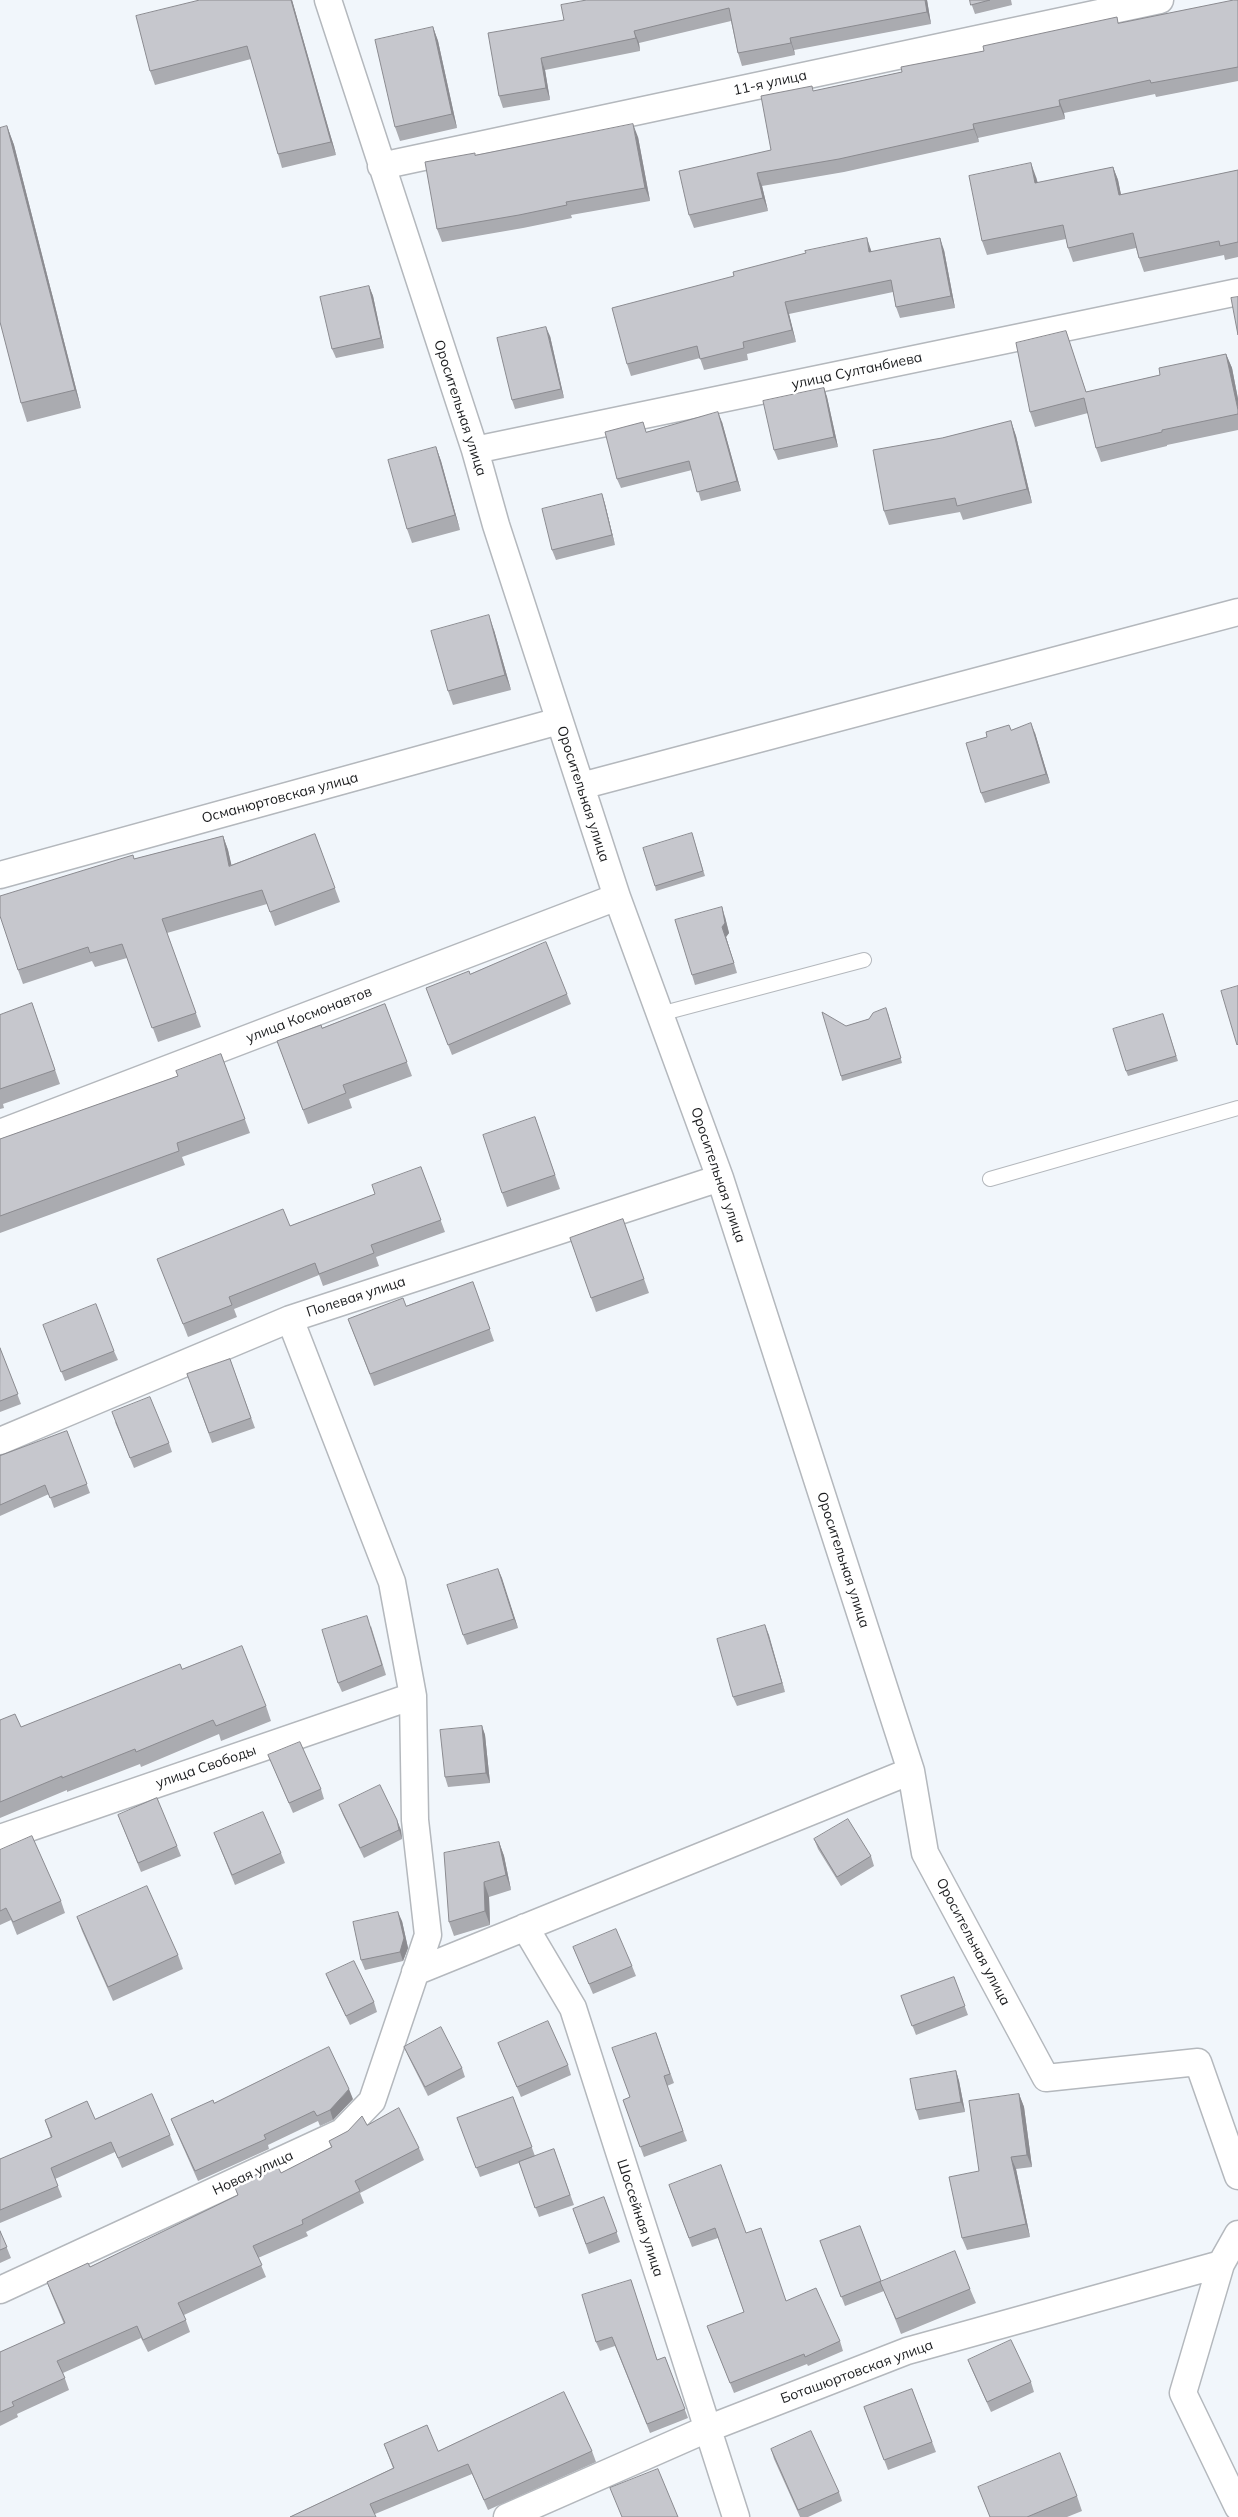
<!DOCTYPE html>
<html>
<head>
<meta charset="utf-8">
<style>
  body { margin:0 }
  canvas { display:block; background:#f1f6fb }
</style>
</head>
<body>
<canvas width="1238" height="2517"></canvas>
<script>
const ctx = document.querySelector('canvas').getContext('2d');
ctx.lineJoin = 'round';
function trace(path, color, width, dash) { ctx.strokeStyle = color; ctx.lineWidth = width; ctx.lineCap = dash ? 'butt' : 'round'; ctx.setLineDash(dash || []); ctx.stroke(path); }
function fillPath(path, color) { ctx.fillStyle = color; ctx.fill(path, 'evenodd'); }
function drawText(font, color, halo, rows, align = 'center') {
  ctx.font = font + ' Mulish,sans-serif'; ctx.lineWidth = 5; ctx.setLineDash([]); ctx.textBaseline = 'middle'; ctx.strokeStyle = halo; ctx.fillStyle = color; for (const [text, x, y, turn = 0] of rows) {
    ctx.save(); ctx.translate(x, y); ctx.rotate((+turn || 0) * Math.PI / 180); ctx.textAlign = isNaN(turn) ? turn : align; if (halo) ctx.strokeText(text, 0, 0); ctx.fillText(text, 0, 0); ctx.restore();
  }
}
const lane = new Path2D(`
  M 660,1014 L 864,960
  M 990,1179 L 1238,1108`);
const street = new Path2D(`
  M 328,0 L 475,450 L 496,525 L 617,897 L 720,1178 L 911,1771 L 925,1853 L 1046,2078 L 1198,2062 L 1238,2176
  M 381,166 L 1160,0
  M 475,450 L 1238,292
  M 581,786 L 1238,612
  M 0,875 L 559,721
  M 0,1133 L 617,897
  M 0,1441 L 290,1319 L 720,1178
  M 0,1838 L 413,1696
  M 525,1927 L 573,2008 L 736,2517
  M 415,1972 L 911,1771
  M 1238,2234 L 1221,2264 L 1183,2393 L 1238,2507
  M 0,2290 L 342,2132 L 372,2101 L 428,1935 L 415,1820 L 413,1696 L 392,1582 L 290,1319
  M 507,2517 L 707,2429 L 907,2351 L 1221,2264`);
trace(lane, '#b4b8bd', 16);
trace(street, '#b4b8bd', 29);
trace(lane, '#fff', 14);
trace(street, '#fff', 26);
fillPath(new Path2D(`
  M 200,0 L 292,0 L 336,155 L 282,168 L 278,154 L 251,59 L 155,85 L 150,71 Z
  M 587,0 L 927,0 L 931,24 L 794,50 L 795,55 L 742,66 L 738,53 L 731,21 L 639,43 L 640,51 L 545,70 L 550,100 L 503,108 L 499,96 L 564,20 Z
  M 970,0 L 1011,0 L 1012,5 L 975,14 Z
  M 1238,0 L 1238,81 L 1156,97 L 1155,94 L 1064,113 L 1065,119 L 978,138 L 979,142 L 844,172 L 762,186 L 768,211 L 694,228 L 689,215 L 771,150 L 814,91 L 902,72 L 984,51 L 1119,23 Z
  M 433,27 L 438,41 L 457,128 L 400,141 L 395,127 Z
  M 7,126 L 14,145 L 81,408 L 27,422 L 21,403 Z
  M 638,137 L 650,201 L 571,215 L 572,218 L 523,228 L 442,242 L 437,229 L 476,155 Z
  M 1113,167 L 1118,180 L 1121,195 L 1238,170 L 1238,257 L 1225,260 L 1224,255 L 1144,272 L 1139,258 L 1136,248 L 1073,262 L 1068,248 L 1066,239 L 987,255 L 982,241 L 1036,177 L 1038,183 Z
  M 944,250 L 955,308 L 900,318 L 896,307 L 893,292 L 789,314 L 796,342 L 747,354 L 748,360 L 704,370 L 700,358 L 631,376 L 627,364 L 871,252 Z
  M 369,286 L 373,296 L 384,348 L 336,358 L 332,349 Z
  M 1066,331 L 1086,392 L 1160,375 L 1226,354 L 1232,368 L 1238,399 L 1238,430 L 1167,445 L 1167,446 L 1101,462 L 1096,448 L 1088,413 L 1035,427 L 1030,412 Z
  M 550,336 L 564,398 L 515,409 L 512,400 Z
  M 824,388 L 827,397 L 838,447 L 778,460 L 774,450 Z
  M 1011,421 L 1016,436 L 1032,503 L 963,520 L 960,512 L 889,525 L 884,511 L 942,438 Z
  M 722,422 L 741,491 L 701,501 L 692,470 L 621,488 L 617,479 L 647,432 Z
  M 436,447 L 441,461 L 460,530 L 412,543 L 407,529 Z
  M 602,494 L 605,504 L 615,545 L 556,560 L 552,550 Z
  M 494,630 L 511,690 L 453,705 L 448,691 Z
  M 1011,730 L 1035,733 L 1050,783 L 985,803 L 981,793 Z
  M 692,833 L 705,876 L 656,891 L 655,886 Z
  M 315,834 L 340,902 L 275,926 L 267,904 L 167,933 L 201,1027 L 158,1042 L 127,958 L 95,967 L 92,961 L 23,984 L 18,970 L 134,859 L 223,836 L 228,850 L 231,865 Z
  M 725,917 L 729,933 L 726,937 L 737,973 L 695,985 L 692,975 Z
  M 470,974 L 567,994 L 571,1004 L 452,1055 L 426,988 Z
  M 32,1003 L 60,1084 L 3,1104 L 4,1108 L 0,1109 L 0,1015 Z
  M 385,1004 L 412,1076 L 349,1099 L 352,1108 L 308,1124 L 277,1041 L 322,1028 Z
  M 888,1013 L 902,1063 L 842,1081 L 841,1076 L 846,1026 Z
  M 1163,1014 L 1178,1061 L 1128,1076 L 1126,1071 Z
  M 221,1054 L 250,1133 L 182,1157 L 185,1165 L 0,1233 L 0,1139 L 178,1076 Z
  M 535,1117 L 560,1189 L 507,1207 L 502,1193 Z
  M 421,1167 L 445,1232 L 376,1257 L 379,1266 L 323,1286 L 319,1275 L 234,1309 L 237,1317 L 188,1337 L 162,1271 L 290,1226 L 375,1194 Z
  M 623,1219 L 649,1293 L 596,1312 L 570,1238 Z
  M 473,1282 L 494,1341 L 374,1386 L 348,1319 L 406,1306 Z
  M 43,1325 L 114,1351 L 118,1360 L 65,1381 Z
  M 0,1348 L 21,1404 L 0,1412 Z
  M 230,1359 L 255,1428 L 212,1443 L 187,1374 Z
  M 115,1422 L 169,1443 L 172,1452 L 134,1468 Z
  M 67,1431 L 90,1493 L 54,1508 L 49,1494 L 0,1516 L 0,1456 Z
  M 498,1569 L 518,1628 L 467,1645 L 463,1635 Z
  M 765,1625 L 785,1692 L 737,1706 L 733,1697 Z
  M 371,1626 L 386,1675 L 342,1692 L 338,1683 Z
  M 182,1669 L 266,1706 L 271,1721 L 221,1741 L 219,1734 L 141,1767 L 140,1764 L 67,1792 L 67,1790 L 0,1818 L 0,1720 L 21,1727 Z
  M 482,1726 L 485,1735 L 490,1783 L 448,1787 L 445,1777 Z
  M 268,1755 L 321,1789 L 324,1799 L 293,1813 Z
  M 339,1805 L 401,1830 L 402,1839 L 364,1858 L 343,1815 Z
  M 118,1815 L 177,1846 L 181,1856 L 141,1872 Z
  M 214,1833 L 281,1853 L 285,1863 L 235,1885 Z
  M 814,1839 L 871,1856 L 874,1866 L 841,1886 L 818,1849 Z
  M 499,1842 L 504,1856 L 511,1890 L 489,1897 L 490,1925 L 454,1936 L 449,1922 Z
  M 0,1850 L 61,1901 L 65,1913 L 17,1935 L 11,1920 L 0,1925 Z
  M 77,1917 L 178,1955 L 183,1969 L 113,2001 L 82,1931 Z
  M 402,1921 L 408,1948 L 403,1961 L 365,1970 L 361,1960 Z
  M 573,1947 L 632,1966 L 636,1976 L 593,1994 Z
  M 326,1974 L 374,2002 L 377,2012 L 350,2025 L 330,1984 Z
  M 954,1977 L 968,2015 L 916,2035 L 901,1996 Z
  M 656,2033 L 674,2083 L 667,2086 L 687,2141 L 644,2157 L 623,2100 L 630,2097 Z
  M 498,2043 L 568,2065 L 571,2075 L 521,2097 Z
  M 404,2047 L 462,2068 L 465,2077 L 428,2096 L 408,2056 Z
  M 956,2071 L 959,2081 L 965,2112 L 919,2120 L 916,2110 Z
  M 1019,2094 L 1024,2107 L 1032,2167 L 1016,2169 L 1030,2237 L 967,2250 L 962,2238 L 979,2171 Z
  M 513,2097 L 535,2156 L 554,2149 L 574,2205 L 539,2217 L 519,2163 L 480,2177 L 457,2118 Z
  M 353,2099 L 333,2120 L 320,2126 L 318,2121 L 268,2145 L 269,2149 L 198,2181 L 175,2129 L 171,2119 L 214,2103 Z
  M 95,2119 L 170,2135 L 174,2145 L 122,2168 L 115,2152 L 55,2179 L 62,2197 L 0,2223 L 0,2159 L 51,2138 L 45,2120 Z
  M 367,2125 L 419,2148 L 424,2160 L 360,2193 L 364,2203 L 306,2232 L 308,2236 L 258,2258 L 266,2277 L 184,2315 L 190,2332 L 148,2352 L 141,2338 L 63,2373 L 69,2390 L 17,2414 L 18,2417 L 0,2426 L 0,2352 L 64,2324 L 51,2293 L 47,2282 L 90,2267 L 238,2196 L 234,2185 L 281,2173 L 331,2147 L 329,2141 Z
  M 669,2185 L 746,2233 L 786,2301 L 840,2341 L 843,2351 L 808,2366 L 807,2364 L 734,2393 L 711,2336 L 744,2312 L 718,2238 L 692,2247 Z
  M 604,2197 L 620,2242 L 589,2254 L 573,2209 Z
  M 860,2226 L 881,2282 L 970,2289 L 976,2303 L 901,2334 L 884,2291 L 845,2306 L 820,2241 Z
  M 0,2231 L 11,2258 L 0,2263 Z
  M 631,2280 L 657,2360 L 665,2357 L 688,2418 L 650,2433 L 615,2346 L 600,2351 L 596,2342 Z
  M 968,2360 L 1031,2382 L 1034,2392 L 991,2412 L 972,2370 Z
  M 912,2389 L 936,2452 L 888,2470 L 864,2407 Z
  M 384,2444 L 438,2451 L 592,2451 L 596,2462 L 488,2510 L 472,2474 L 375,2514 L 290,2517 L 393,2468 Z
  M 771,2449 L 839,2492 L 842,2501 L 808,2517 L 800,2517 L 774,2459 Z
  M 978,2487 L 1077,2496 L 1082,2511 L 1067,2517 L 990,2517 Z`), '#aaabb0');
fillPath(new Path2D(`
  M 291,0 L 292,0 L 336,155 L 331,142 Z
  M 925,0 L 927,0 L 931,24 L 927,12 Z
  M 433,27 L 438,41 L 457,128 L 452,114 Z
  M 634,31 L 639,43 L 640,51 L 636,38 Z
  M 790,38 L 794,50 L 795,55 L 791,43 Z
  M 541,58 L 545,70 L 550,100 L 546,88 Z
  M 1059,100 L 1064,113 L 1065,119 L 1060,106 Z
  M 633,124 L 638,137 L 650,201 L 645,188 Z
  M 973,124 L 978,138 L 979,142 L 974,129 Z
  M 7,126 L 14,145 L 81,408 L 75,390 Z
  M 1031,163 L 1036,177 L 1041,197 L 1035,183 Z
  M 1113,167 L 1118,180 L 1124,209 L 1119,195 Z
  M 757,173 L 762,186 L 768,211 L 763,198 Z
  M 867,238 L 871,250 L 874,264 L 869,252 Z
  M 940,238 L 944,250 L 955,308 L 951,296 Z
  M 369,286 L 373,296 L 384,348 L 381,338 Z
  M 785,302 L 789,314 L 796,342 L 792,330 Z
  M 546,327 L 550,336 L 564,398 L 561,389 Z
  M 1226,354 L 1232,368 L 1238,399 L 1238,410 Z
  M 824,388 L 827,397 L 838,447 L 834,437 Z
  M 718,412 L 722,422 L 741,491 L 737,481 Z
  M 1011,421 L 1016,436 L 1032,503 L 1027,489 Z
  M 436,447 L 441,461 L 460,530 L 455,515 Z
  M 602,494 L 605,504 L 615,545 L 612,535 Z
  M 489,615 L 494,630 L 511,690 L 505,675 Z
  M 1031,723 L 1035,733 L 1050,783 L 1046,774 Z
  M 223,836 L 228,850 L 235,880 L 229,866 Z
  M 722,907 L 725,917 L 729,933 L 726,937 L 737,973 L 722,927 Z
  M 498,1569 L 502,1578 L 518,1628 L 514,1619 Z
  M 765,1625 L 769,1635 L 785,1692 L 782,1683 Z
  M 482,1726 L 485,1735 L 490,1783 L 486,1773 Z
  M 397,1820 L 401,1830 L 402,1839 L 399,1830 Z
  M 499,1842 L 504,1856 L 511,1890 L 506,1875 Z
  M 484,1882 L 489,1897 L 490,1925 L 485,1911 Z
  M 398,1912 L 402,1921 L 408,1948 L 403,1961 L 400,1952 Z
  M 956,2071 L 959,2081 L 965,2112 L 961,2102 Z
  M 349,2089 L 353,2099 L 333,2120 L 330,2110 Z
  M 1019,2094 L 1024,2107 L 1032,2167 L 1027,2155 Z
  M 1011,2157 L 1016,2169 L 1030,2237 L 1026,2224 Z`), '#8b8b90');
const building = new Path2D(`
  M 200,0 L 291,0 L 331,142 L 278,154 L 247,46 L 150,71 L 136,16 Z
  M 587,0 L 925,0 L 927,12 L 790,38 L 791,43 L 738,53 L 729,8 L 634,31 L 636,38 L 541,58 L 546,88 L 499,96 L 488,33 L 564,20 L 561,5 Z
  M 970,0 L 990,0 L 971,5 Z
  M 1234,0 L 1238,0 L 1238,67 L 1151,83 L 1150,80 L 1059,100 L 1060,106 L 973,124 L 974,129 L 839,159 L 757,173 L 763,198 L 689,215 L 679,171 L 771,150 L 761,96 L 812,86 L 813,91 L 902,72 L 901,67 L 984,51 L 983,46 L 1117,17 L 1118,23 Z
  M 433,27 L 452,114 L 395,127 L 375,40 Z
  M 633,124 L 645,188 L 566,202 L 567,205 L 519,215 L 437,229 L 425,162 L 475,153 L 475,155 Z
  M 7,126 L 75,390 L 21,403 L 0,322 L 0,128 Z
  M 1031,163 L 1035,183 L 1113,167 L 1119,195 L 1238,170 L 1238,242 L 1220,246 L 1219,241 L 1139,258 L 1133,233 L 1068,248 L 1063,225 L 982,241 L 969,176 Z
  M 867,238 L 869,252 L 940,238 L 951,296 L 896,307 L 891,280 L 785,302 L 792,330 L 743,342 L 744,348 L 700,359 L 697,346 L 627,364 L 612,308 L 734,276 L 733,272 L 806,253 L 805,251 Z
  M 369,286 L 381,338 L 332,349 L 320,297 Z
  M 1238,297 L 1238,335 L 1231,298 Z
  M 546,327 L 561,389 L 512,400 L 497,338 Z
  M 1066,331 L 1086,392 L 1160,375 L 1159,368 L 1226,354 L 1238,410 L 1238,414 L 1162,430 L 1162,432 L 1096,448 L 1084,398 L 1030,412 L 1016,343 Z
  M 824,388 L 834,437 L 774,450 L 763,401 Z
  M 718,412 L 737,481 L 697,492 L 689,461 L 617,479 L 605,432 L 643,422 L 646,432 Z
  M 1011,421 L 1027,489 L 957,506 L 955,498 L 884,511 L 873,450 L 942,438 Z
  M 436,447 L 455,515 L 407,529 L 388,460 Z
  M 602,494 L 612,535 L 552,550 L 542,509 Z
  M 489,615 L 505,675 L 448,691 L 431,631 Z
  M 1031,723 L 1046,774 L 981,793 L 966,743 L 987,737 L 986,732 L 1009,725 L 1011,730 Z
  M 692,833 L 703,871 L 655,886 L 643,848 Z
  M 315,834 L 335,888 L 270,912 L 262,890 L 162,919 L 196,1013 L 152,1028 L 122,944 L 90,953 L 88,947 L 18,970 L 0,916 L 0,896 L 133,855 L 134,859 L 223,836 L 229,866 Z
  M 722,907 L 725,923 L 722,927 L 734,963 L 692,975 L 675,920 Z
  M 546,942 L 567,994 L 448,1045 L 426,988 L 469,971 L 470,974 Z
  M 1238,986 L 1238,1044 L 1237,1045 L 1221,991 Z
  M 32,1003 L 55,1070 L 0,1089 L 0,1015 Z
  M 385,1004 L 407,1062 L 343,1085 L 346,1093 L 303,1110 L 277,1041 L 321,1025 L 322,1028 Z
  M 886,1008 L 901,1058 L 841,1076 L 822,1012 L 846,1026 L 869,1019 L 873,1013 Z
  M 1163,1014 L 1176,1056 L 1126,1071 L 1113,1029 Z
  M 221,1054 L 245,1119 L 177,1143 L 179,1151 L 0,1216 L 0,1139 L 178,1076 L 176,1071 Z
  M 535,1117 L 555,1175 L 502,1193 L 483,1135 Z
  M 421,1167 L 441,1220 L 371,1245 L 374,1253 L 319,1274 L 315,1263 L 229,1297 L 232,1305 L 183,1324 L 157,1259 L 283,1209 L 290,1226 L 375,1194 L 372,1185 Z
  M 623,1219 L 644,1279 L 591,1298 L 570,1238 Z
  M 473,1282 L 490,1329 L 370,1374 L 348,1319 L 403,1298 L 406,1306 Z
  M 96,1304 L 114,1351 L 61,1372 L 43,1325 Z
  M 0,1348 L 18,1394 L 0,1401 Z
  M 230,1359 L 251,1418 L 209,1433 L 187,1374 Z
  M 150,1397 L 169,1443 L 130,1458 L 112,1412 Z
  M 67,1431 L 87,1484 L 50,1498 L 45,1485 L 0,1505 L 0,1456 Z
  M 498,1569 L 514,1619 L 463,1635 L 447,1585 Z
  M 367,1616 L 382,1665 L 338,1683 L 322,1630 Z
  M 765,1625 L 782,1683 L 733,1697 L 717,1639 Z
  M 242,1646 L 266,1706 L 216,1726 L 213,1720 L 136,1752 L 135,1749 L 62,1778 L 62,1776 L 0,1802 L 0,1720 L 15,1714 L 21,1727 L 180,1664 L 182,1669 Z
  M 482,1726 L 486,1773 L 445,1777 L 440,1730 Z
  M 300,1742 L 321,1789 L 289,1803 L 268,1755 Z
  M 380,1785 L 397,1820 L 399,1830 L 360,1848 L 339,1805 Z
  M 157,1798 L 177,1846 L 138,1863 L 118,1815 Z
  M 263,1812 L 281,1853 L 232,1875 L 214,1833 Z
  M 848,1819 L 871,1856 L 837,1877 L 814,1839 Z
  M 32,1836 L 61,1901 L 13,1922 L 6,1908 L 0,1911 L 0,1850 Z
  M 499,1842 L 506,1875 L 484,1882 L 485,1911 L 449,1922 L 444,1853 Z
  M 147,1886 L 178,1955 L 108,1987 L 77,1917 Z
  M 398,1912 L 404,1938 L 400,1952 L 361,1960 L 353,1922 Z
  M 616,1929 L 632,1966 L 589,1984 L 573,1947 Z
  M 354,1961 L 374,2002 L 346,2016 L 326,1974 Z
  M 954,1977 L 965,2006 L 912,2026 L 901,1996 Z
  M 548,2021 L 568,2065 L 517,2087 L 498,2043 Z
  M 441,2027 L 462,2068 L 425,2087 L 404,2047 Z
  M 656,2033 L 670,2074 L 664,2076 L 683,2131 L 640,2147 L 623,2100 L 630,2097 L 612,2048 Z
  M 329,2047 L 349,2089 L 330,2110 L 317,2116 L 314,2111 L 264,2135 L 266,2139 L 195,2171 L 171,2119 L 213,2100 L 214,2103 Z
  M 956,2071 L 961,2102 L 916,2110 L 910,2079 Z
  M 152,2094 L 170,2135 L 118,2158 L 111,2142 L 51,2168 L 58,2186 L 0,2210 L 0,2159 L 52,2137 L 45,2120 L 87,2101 L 95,2119 Z
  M 1019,2094 L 1027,2155 L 1011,2157 L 1026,2224 L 962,2238 L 949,2177 L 979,2171 L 969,2101 Z
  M 513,2097 L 532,2147 L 476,2168 L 457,2118 Z
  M 399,2108 L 419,2148 L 355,2181 L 360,2191 L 302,2220 L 303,2224 L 253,2246 L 262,2265 L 178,2303 L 186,2320 L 143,2340 L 137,2326 L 57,2361 L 65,2378 L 12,2402 L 14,2406 L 0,2412 L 0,2352 L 65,2323 L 47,2282 L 88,2263 L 90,2267 L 238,2195 L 234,2185 L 277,2165 L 281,2173 L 332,2147 L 329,2141 L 348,2131 L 362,2116 L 367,2125 Z
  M 554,2149 L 570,2195 L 535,2208 L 519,2162 Z
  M 721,2165 L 746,2233 L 761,2228 L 786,2301 L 816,2288 L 840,2341 L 805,2357 L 804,2354 L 730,2383 L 707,2326 L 744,2312 L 715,2228 L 689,2238 L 669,2185 Z
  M 604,2197 L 617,2232 L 586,2244 L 573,2209 Z
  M 860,2226 L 881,2281 L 841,2297 L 820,2241 Z
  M 0,2231 L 7,2247 L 0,2250 Z
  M 955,2251 L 970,2289 L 896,2319 L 880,2282 Z
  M 631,2280 L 657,2360 L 665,2357 L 685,2409 L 647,2424 L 612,2337 L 596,2342 L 582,2295 Z
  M 1011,2340 L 1031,2382 L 987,2402 L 968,2360 Z
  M 912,2389 L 932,2442 L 884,2460 L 864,2407 Z
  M 564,2392 L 592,2451 L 484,2500 L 468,2464 L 370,2504 L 376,2517 L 290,2517 L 394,2468 L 384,2444 L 427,2425 L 438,2451 Z
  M 811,2431 L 839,2492 L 798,2510 L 771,2449 Z
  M 1060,2453 L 1077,2496 L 1027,2517 L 990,2517 L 978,2487 Z
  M 658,2469 L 678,2517 L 622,2517 L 610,2488 Z`);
fillPath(building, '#c6c7cd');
trace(building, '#8b8b90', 1);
drawText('14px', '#1b1c1e', '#fff', [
  ["11-я улица",770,83,-12],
  ["улица Султанбиева",857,371,-12],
  ["Оросительная улица",460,408,72],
  ["Оросительная улица",583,794,72],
  ["Османюртовская улица",280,798,-15],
  ["улица Космонавтов",309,1015,-21],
  ["Оросительная улица",718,1175,71],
  ["Полевая улица",356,1297,-18],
  ["Оросительная улица",843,1560,72],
  ["улица Свободы",206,1767,-19],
  ["Оросительная улица",973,1942,62],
  ["Новая улица",253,2173,-25],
  ["Шоссейная улица",640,2218,72],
  ["Боташюртовская улица",857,2372,-20]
]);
</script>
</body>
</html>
